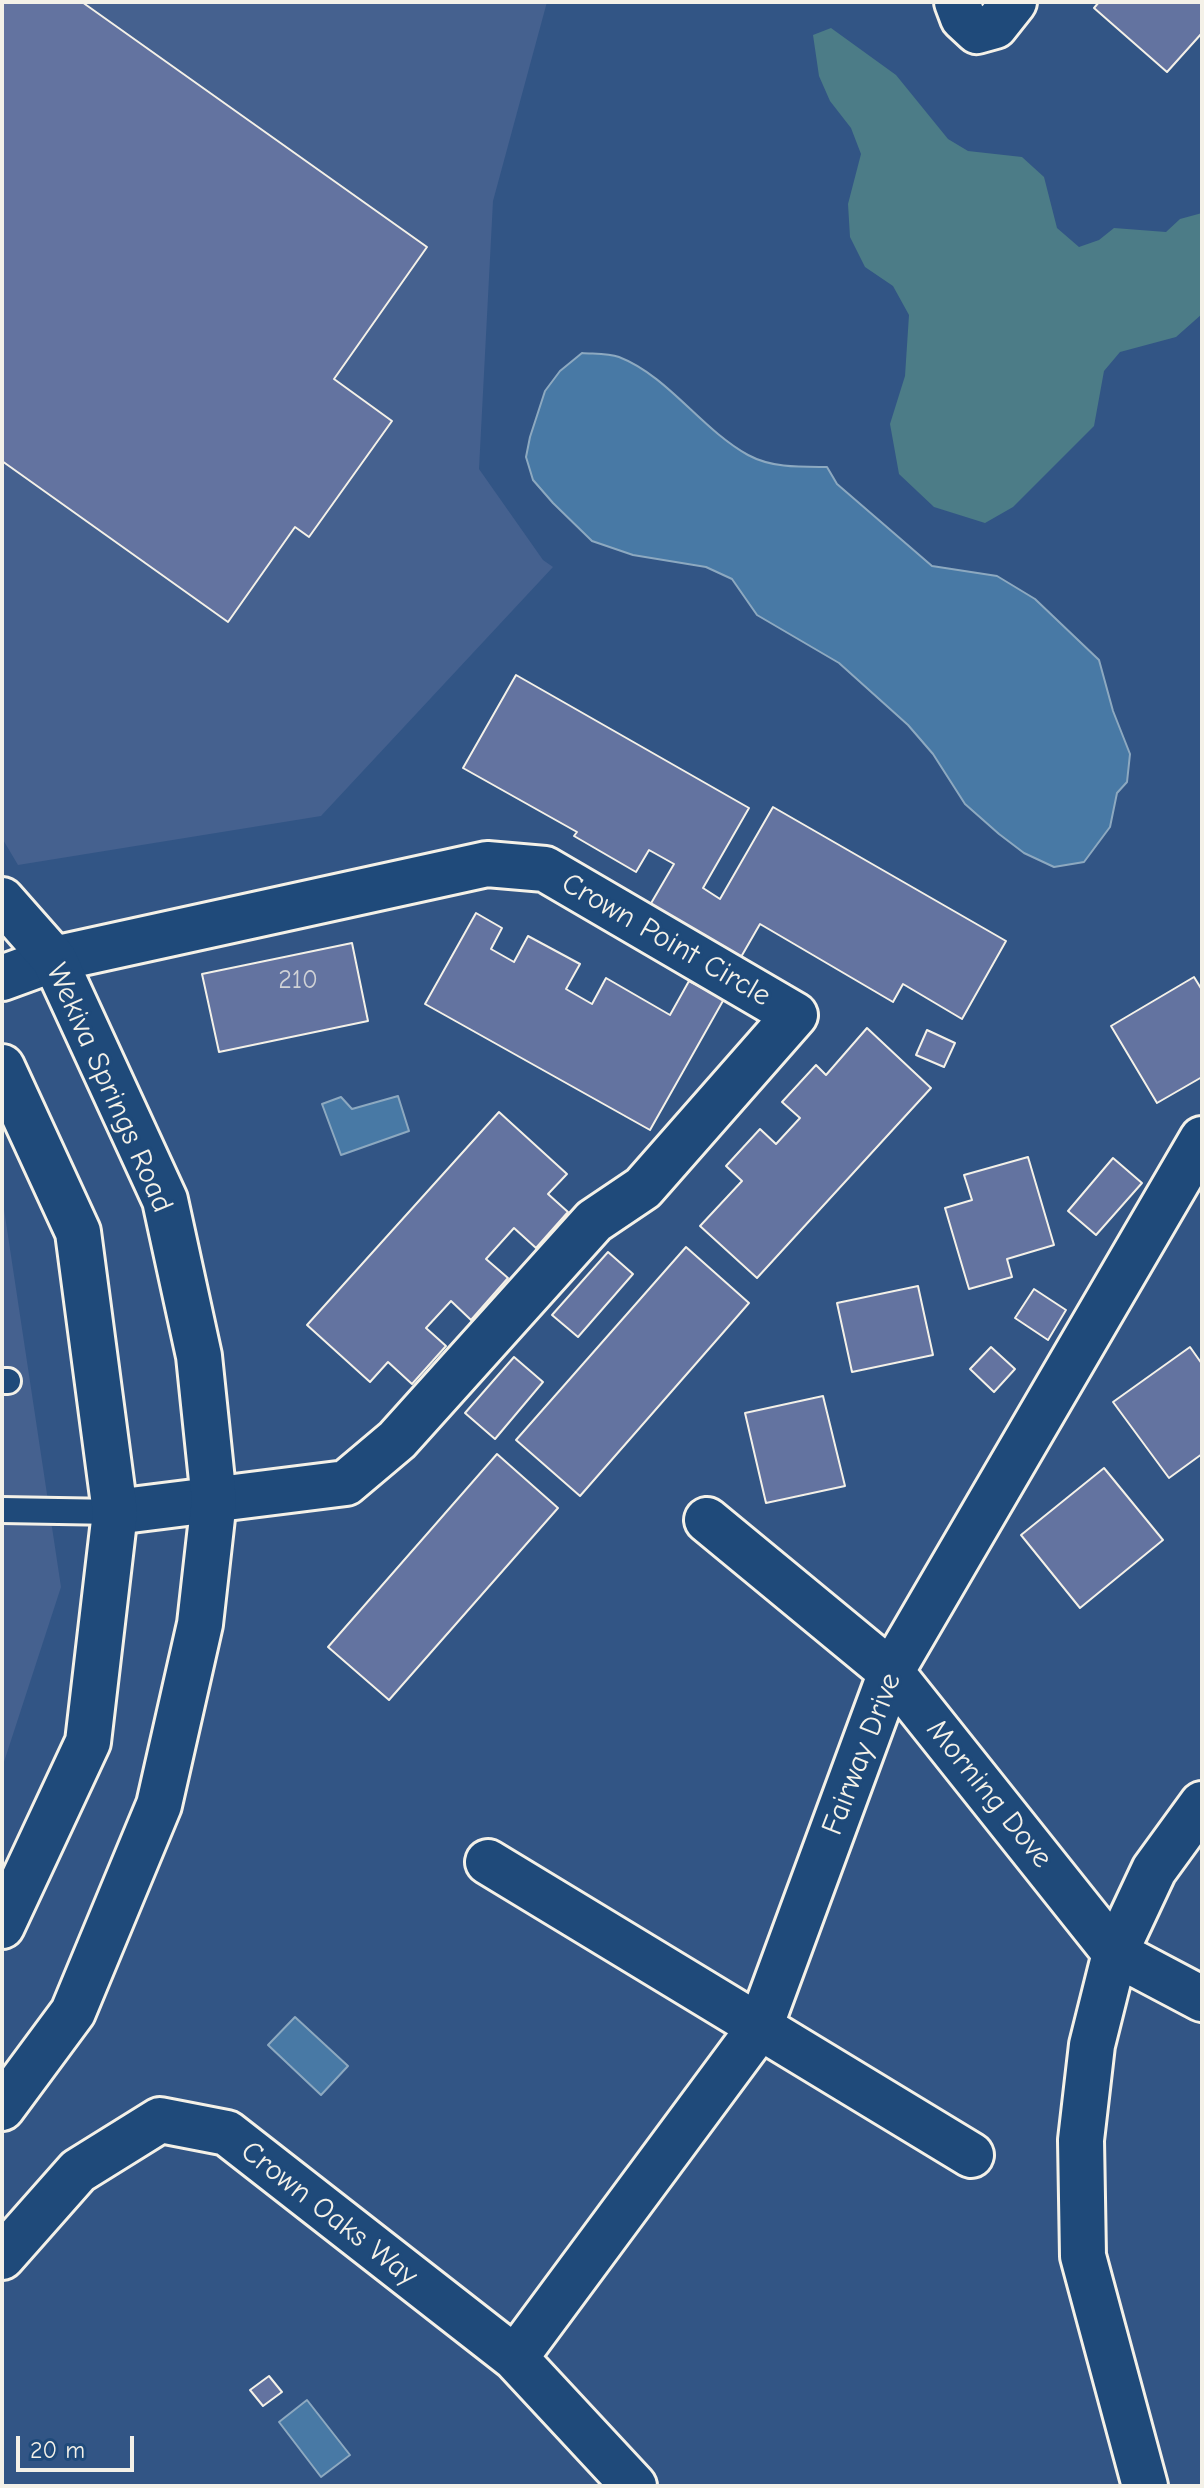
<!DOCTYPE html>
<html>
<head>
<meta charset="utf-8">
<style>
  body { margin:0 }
  #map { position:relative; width:1204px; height:2488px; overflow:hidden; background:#325585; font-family:"Comic Neue",sans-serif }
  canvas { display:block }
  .frame { position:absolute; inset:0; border:4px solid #f4f1e8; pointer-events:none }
  .scale { position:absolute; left:16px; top:2436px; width:118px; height:36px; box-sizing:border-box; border:4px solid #f4f1e8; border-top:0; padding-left:10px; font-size:24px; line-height:28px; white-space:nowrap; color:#f4f1e8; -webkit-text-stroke:6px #1f4a7a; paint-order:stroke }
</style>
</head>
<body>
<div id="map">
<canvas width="1204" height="2488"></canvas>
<div class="frame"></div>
<div class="scale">20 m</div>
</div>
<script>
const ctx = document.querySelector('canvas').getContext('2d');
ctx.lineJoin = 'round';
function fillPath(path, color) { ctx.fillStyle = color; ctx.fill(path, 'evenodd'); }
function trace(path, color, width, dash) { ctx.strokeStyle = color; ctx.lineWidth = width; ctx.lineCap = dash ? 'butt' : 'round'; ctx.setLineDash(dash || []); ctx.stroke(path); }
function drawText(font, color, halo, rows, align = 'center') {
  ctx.font = font + ' "Comic Neue",sans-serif'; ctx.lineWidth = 6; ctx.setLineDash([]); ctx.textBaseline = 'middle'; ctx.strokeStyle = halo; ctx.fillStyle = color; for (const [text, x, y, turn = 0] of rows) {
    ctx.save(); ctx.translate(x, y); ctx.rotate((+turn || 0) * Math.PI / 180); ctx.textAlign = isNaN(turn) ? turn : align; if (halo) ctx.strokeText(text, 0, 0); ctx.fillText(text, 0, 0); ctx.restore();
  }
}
fillPath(new Path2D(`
  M 2,2 L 547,2 L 493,201 L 479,469 L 543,560 L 553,567 L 321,816 L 18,865 L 2,838 Z
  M 2,1196 L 61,1587 L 2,1768 Z`), '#45618f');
fillPath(new Path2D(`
  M 831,28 L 896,75 L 948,139 L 968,151 L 1022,157 L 1044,177 L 1057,228 L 1079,247 L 1099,240 L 1114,228 L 1166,232 L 1180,219 L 1202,213 L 1202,314 L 1176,337 L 1120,352 L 1104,371 L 1094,426 L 1013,507 L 985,523 L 934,507 L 899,474 L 890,424 L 905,376 L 909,315 L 893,286 L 865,267 L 850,237 L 848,204 L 861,154 L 851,128 L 830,101 L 819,76 L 813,35 Z`), '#4c7c87');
const water = new Path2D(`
  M 582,353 C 593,354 608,353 619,357 C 668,376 701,429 748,455 C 772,468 800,467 827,467 L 837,484 L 932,566 L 997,576 L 1035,599 L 1099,660 L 1113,711 L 1130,754 L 1127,782 L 1117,793 L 1110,827 L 1084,862 L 1054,867 L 1024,853 L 999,834 L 965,804 L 933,754 L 908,725 L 839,663 L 757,615 L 732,579 L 706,567 L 633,555 L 592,541 L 553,503 L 533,480 L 526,457 L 530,437 L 545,391 L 560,371 Z
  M 398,1096 L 409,1131 L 341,1155 L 322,1104 L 341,1097 L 352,1109 Z
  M 295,2017 L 348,2066 L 321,2095 L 268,2045 Z
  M 307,2400 L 350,2455 L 321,2477 L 279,2422 Z`);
fillPath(water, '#4879a5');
trace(water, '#8da9c0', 2);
const building = new Path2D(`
  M 2,2 L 82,2 L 427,247 L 334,379 L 392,421 L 309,537 L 295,527 L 228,622 L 2,461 Z
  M 1099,2 L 1202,2 L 1202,33 L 1167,72 L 1094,8 Z
  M 516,675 L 749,808 L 703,888 L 720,899 L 773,807 L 1006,941 L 962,1019 L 903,984 L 893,1002 L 760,924 L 741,957 L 650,905 L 674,864 L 649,850 L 636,872 L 574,836 L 577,832 L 463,768 Z
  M 476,913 L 502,928 L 491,949 L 514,962 L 528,936 L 580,964 L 566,989 L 592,1004 L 606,978 L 670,1015 L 689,981 L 724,999 L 650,1130 L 425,1004 Z
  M 352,943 L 368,1021 L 219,1052 L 202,974 Z
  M 1194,977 L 1202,990 L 1202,1077 L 1157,1103 L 1111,1026 Z
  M 867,1028 L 931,1088 L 757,1278 L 700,1226 L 742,1181 L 726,1166 L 760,1129 L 776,1144 L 800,1118 L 782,1102 L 816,1065 L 826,1075 Z
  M 927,1030 L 955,1043 L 944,1067 L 916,1055 Z
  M 499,1112 L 567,1174 L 548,1194 L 568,1212 L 536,1248 L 514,1228 L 486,1259 L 508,1278 L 471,1320 L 451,1301 L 426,1328 L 446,1346 L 412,1384 L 388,1362 L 370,1382 L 307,1325 Z
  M 1028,1157 L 1054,1245 L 1007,1259 L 1012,1277 L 969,1289 L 945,1208 L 972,1200 L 964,1175 Z
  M 1113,1158 L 1142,1183 L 1096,1235 L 1068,1211 Z
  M 686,1247 L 749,1303 L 580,1496 L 516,1440 Z
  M 608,1252 L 633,1274 L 578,1337 L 552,1315 Z
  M 918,1286 L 933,1355 L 852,1372 L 837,1303 Z
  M 1034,1289 L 1066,1310 L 1048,1340 L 1015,1318 Z
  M 991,1347 L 1015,1369 L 994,1392 L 970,1369 Z
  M 1190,1347 L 1202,1364 L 1202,1454 L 1169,1478 L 1113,1402 Z
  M 514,1357 L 543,1382 L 495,1439 L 465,1413 Z
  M 823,1396 L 845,1486 L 766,1503 L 745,1413 Z
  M 497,1454 L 558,1508 L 389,1700 L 328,1647 Z
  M 1104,1468 L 1163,1540 L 1080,1608 L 1021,1535 Z
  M 269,2376 L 282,2392 L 263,2406 L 250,2390 Z`);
fillPath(building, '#6373a0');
trace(building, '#f4f1e8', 2);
const lane = new Path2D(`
  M 2,1381 L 8,1381
  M 2,1510 L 115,1512`);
const street = new Path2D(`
  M 957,2 L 963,18 L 977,31 L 995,26 L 1014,2
  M 2,978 L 54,959 L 487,864 L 545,869 L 795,1015 L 643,1188 L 594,1221 L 397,1440 L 346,1483 L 115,1512
  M 707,1520 L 891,1672 L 1115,1953 L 1202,1999
  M 488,1862 L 971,2155
  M 2,2257 L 78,2171 L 160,2120 L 227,2133 L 515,2358 L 634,2486
  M 515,2358 L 760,2027 L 891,1672 L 1202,1139
  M 1145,2486 L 1083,2256 L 1081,2140 L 1092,2045 L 1115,1953 L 1154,1870 L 1202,1804`);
const secondary = new Path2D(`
  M 2,900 L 54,959 L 165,1200 L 199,1356 L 214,1500 L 200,1624 L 159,1805 L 73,2012 L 2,2108
  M 2,1067 L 78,1232 L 115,1512 L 88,1742 L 2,1926`);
trace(lane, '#f4f1e8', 30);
trace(street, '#f4f1e8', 50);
trace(secondary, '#f4f1e8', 50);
trace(lane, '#1f4a7a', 24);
trace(street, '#1f4a7a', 44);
trace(secondary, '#1f4a7a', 44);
drawText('26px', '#d0d2d6', null, [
  ["210",298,981]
]);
drawText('30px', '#f4f1e8', '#1f4a7a', [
  ["Crown Point Circle",666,940,30],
  ["Wekiva Springs Road",109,1088,66],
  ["Fairway Drive",862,1754,-69],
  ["Morning Dove",989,1794,51],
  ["Crown Oaks Way",329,2214,38]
]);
</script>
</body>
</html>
